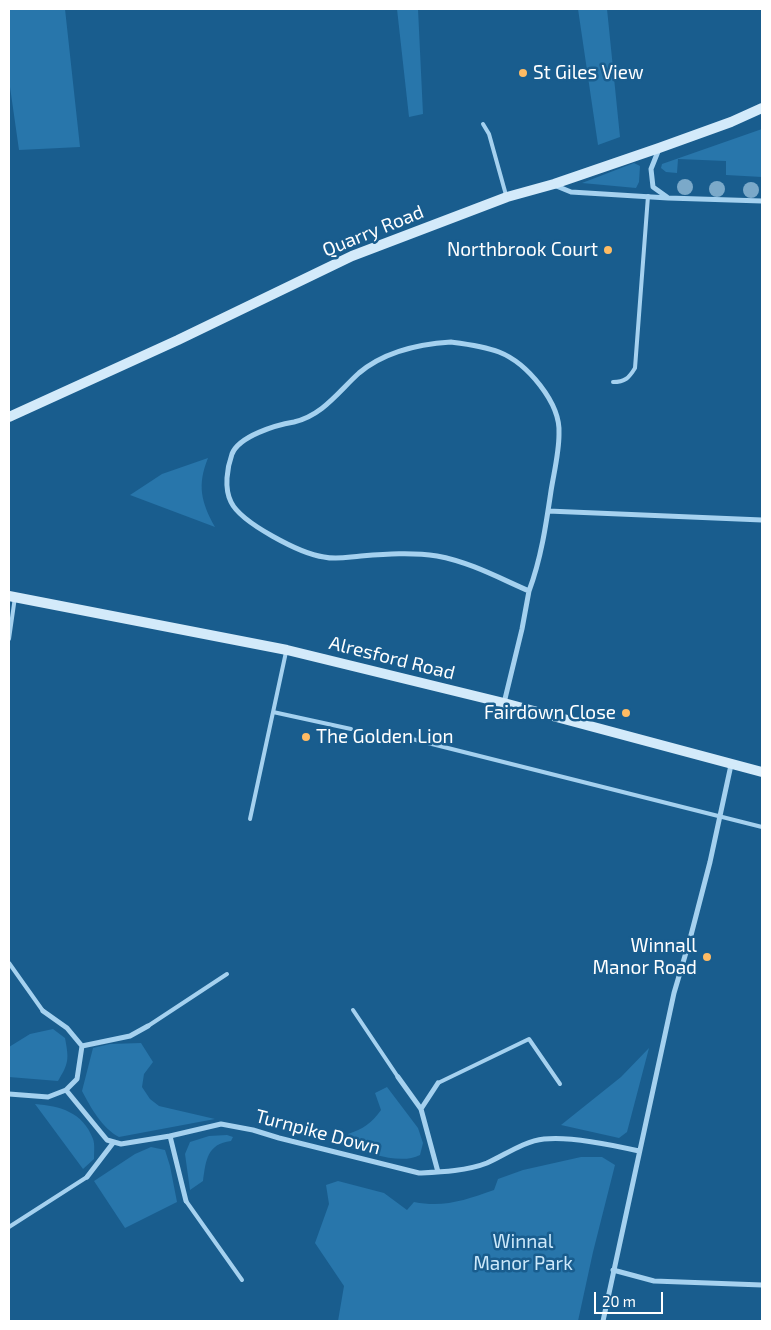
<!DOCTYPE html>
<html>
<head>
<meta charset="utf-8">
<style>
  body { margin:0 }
  #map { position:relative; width:771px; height:1330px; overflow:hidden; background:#195d8e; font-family:"Exo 2",sans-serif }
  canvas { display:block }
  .frame { position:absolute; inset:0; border:10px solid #fff; pointer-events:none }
  .scale { position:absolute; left:594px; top:1292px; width:69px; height:22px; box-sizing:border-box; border:2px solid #fff; border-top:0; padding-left:6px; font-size:15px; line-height:18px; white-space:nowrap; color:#fff; -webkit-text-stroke:4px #195d8e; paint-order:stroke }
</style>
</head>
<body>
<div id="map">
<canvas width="771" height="1330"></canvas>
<div class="frame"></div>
<div class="scale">20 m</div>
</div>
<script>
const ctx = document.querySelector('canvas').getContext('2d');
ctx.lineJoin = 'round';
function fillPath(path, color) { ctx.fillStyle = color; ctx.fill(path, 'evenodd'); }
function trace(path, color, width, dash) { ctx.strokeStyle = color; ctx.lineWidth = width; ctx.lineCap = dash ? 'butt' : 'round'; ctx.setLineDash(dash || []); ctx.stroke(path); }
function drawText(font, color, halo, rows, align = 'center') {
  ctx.font = font + ' "Exo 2",sans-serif'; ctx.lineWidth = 5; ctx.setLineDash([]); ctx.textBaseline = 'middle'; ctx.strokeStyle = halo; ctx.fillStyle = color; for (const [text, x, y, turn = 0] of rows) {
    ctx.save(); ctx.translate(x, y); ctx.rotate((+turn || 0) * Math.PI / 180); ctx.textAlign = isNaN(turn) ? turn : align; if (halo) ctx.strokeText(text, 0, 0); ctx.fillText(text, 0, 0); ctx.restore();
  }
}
fillPath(new Path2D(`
  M 9,9 L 65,9 L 80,147 L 19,150 L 9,80 Z
  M 397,9 L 418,9 L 423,114 L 409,117 Z
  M 578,9 L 607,9 L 620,137 L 598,145 Z
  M 762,129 L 762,177 L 726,175 L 726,161 L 678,159 L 677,173 L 666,172 L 661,168 L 662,164 Z
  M 634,163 L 640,166 L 639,182 L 636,188 L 582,183 Z
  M 208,458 C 197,485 201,502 215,527 L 130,495 L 162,474 Z
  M 53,1029 L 65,1038 C 69,1059 69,1063 58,1081 L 9,1077 L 9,1047 L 30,1034 Z
  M 141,1043 L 153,1062 L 144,1074 L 142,1087 L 150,1099 L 159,1106 L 215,1119 L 119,1137 C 102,1128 91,1108 82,1091 L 93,1048 L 110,1044 Z
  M 649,1048 L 627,1132 L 619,1138 L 561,1125 L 621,1077 Z
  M 387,1087 L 418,1128 L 423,1143 L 420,1155 C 401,1165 370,1153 350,1148 L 348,1134 C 363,1129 372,1123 381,1110 L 375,1093 Z
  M 35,1104 C 60,1106 83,1112 93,1139 C 95,1144 94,1153 94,1159 L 83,1169 Z
  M 227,1135 L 233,1137 L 231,1141 C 207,1144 206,1160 203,1181 L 190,1190 L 185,1154 L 190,1142 L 209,1136 Z
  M 151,1147 L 165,1150 L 170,1166 L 177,1202 L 125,1228 L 94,1181 L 135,1154 Z
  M 581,1157 L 602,1157 L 615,1165 L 593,1252 L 578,1321 L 338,1321 L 344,1286 L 315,1243 L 329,1204 L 326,1185 L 338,1181 L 384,1193 L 407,1210 L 414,1202 C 444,1208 465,1200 494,1190 L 498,1179 L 523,1170 Z`), '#2876ab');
trace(new Path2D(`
  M 483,124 L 489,134 L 506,195
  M 613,382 C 625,382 629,378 635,368 L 648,196
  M 9,639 L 15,597
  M 273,712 L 351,729
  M 404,737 L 762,827
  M 250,819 L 286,652
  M 9,963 L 43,1011
  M 353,1010 L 398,1077
  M 148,1026 L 227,974
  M 438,1083 L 529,1039 L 560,1084
  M 186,1201 L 242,1280
  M 9,1227 L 87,1177`), '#a5d1ef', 4);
trace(new Path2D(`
  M 659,149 L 651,169 L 653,187 L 667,197
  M 554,185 L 571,192 L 668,198 L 762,201
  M 451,342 C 467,344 484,346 499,352 C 527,363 561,403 559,434 C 559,453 554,472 551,491 C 546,525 541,559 529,591 C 499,578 470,562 437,556 C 412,552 386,554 361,556 C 348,557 337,560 324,557 C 301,554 241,523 231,502 C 224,488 227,468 232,454 C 239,436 276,425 294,422 C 323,415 338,392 359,373 C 384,352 419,344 451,342 Z
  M 548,511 L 762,520
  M 504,703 L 522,629 L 529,591
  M 43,1011 L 67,1028 L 82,1046 L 77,1079 L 66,1090
  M 82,1046 L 130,1036 L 148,1026
  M 398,1077 L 421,1109 L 438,1172
  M 9,1094 L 48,1097 L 66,1090 L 107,1140 L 121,1144 L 170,1136 L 221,1124 L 253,1130 L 279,1138 L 419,1173 C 440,1172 467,1171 487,1163 C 505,1155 524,1141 544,1139 C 569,1136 613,1145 639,1151
  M 421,1109 L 438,1083
  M 170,1136 L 186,1201
  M 87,1177 L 113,1143
  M 613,1270 L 654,1281 L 762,1285
  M 603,1321 L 674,993 L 690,939 L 710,862 L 731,765`), '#a5d1ef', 5);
trace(new Path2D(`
  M 9,417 L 178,340 L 352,256 L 507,197 L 554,184 L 659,148 L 731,122 L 762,108
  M 9,596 L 287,650 L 504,703 L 762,772`), '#d3eafa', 10);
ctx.fillStyle = '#7ba9c9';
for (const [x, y] of [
  [685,187],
  [717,189],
  [751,190]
]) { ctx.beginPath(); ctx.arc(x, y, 8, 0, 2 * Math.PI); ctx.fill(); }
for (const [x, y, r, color] of [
  [523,73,5,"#ffbb63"],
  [608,250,5,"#ffbb63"],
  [626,713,5,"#ffbb63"],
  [306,737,5,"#ffbb63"],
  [707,957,5,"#ffbb63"]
]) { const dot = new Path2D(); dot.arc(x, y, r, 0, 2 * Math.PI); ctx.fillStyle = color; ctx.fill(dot); trace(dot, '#195d8e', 2); }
drawText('19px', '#fff', '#195d8e', [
  ["St Giles View",533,73,"left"],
  ["Northbrook Court",598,250],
  ["Fairdown Close",616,713],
  ["The Golden Lion",316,737,"left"],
  ["Winnall",697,946],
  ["Manor Road",697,968]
], 'right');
drawText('19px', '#fff', '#195d8e', [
  ["Quarry Road",373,231,-22],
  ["Alresford Road",392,658,14],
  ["Turnpike Down",318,1132,15]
]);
drawText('19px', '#cce8fa', '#195d8e', [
  ["Winnal",523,1242],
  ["Manor Park",523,1264]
]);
</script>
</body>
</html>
